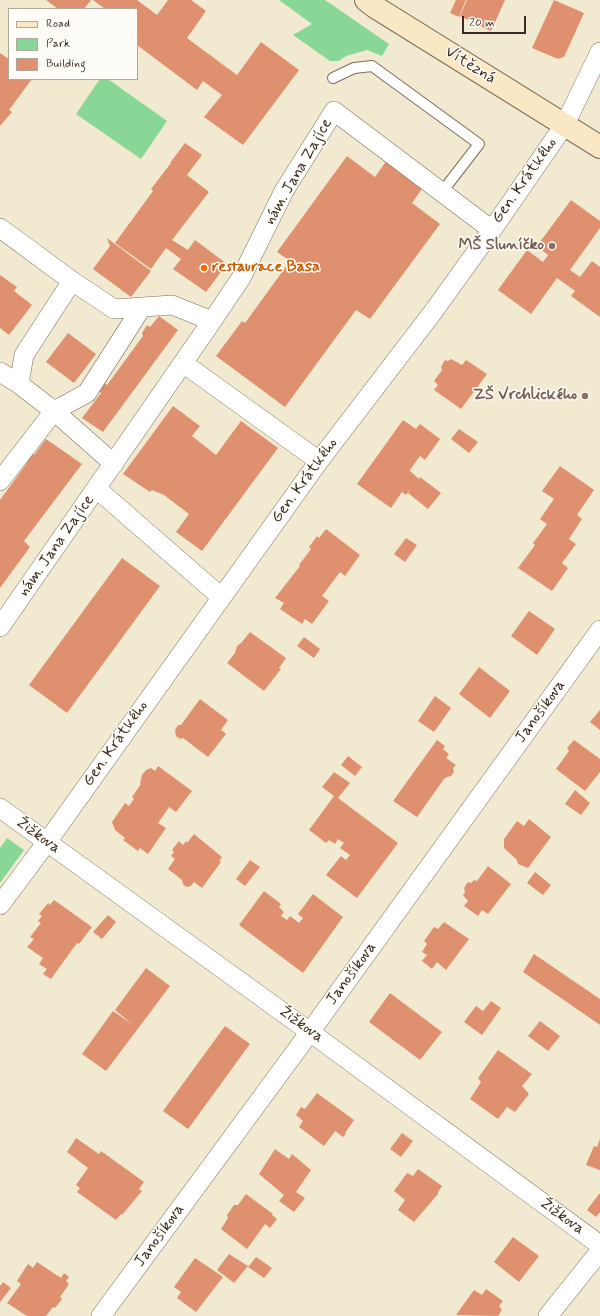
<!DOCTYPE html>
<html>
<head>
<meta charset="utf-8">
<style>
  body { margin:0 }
  #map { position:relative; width:600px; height:1316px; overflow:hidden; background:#f1ead1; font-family:Mynerve,sans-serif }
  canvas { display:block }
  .legend { position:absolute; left:8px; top:8px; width:130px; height:72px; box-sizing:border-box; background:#fdfcf7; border:1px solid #afa8a0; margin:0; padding:5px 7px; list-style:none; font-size:12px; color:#3b2a1e }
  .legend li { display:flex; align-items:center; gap:8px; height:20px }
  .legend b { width:20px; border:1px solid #afa8a0 }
  .scale { position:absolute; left:462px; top:16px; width:64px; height:18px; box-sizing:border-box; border:2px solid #3b2a1e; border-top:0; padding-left:5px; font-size:12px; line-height:14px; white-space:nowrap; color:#3b2a1e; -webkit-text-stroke:3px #fdfcf7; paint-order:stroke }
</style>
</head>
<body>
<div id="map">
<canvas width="600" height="1316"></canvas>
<ul class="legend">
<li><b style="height:5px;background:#fae7c3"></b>Road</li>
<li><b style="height:11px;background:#89d796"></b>Park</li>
<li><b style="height:11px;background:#df916f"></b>Building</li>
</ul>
<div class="scale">20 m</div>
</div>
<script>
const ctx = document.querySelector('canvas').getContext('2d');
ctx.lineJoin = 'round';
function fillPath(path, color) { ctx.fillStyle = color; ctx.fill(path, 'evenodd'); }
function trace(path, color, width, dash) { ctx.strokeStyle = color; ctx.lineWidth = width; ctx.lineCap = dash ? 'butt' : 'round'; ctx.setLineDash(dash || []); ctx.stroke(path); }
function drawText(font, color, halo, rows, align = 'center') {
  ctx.font = font + ' Mynerve,sans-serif'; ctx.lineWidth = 3; ctx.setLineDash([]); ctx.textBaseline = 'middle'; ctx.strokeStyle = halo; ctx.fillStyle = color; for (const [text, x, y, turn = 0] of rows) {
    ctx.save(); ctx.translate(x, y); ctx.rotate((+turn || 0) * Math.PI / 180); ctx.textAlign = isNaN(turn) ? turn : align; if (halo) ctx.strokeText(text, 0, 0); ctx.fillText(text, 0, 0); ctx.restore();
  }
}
fillPath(new Path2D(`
  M 279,0 L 325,0 L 389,44 L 382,56 L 367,50 L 346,56 L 339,61 L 330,61 L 293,35 L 312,24 Z
  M 100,79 L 108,79 L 167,121 L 141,159 L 76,114 Z
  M 7,838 L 24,850 L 0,883 L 0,848 Z`), '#89d796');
fillPath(new Path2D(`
  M 46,0 L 91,0 L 84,9 L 58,9 Z
  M 93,0 L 137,0 L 157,15 L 168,0 L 191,0 L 206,11 L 187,38 L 237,75 L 261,42 L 299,70 L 243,145 L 204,117 L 222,95 L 203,81 L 197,90 L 137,45 L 137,9 L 105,9 Z
  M 456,0 L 466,0 L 459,17 L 450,13 Z
  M 467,0 L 505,0 L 491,31 L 460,16 Z
  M 554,0 L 584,13 L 564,57 L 558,59 L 532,48 Z
  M 0,53 L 9,59 L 9,79 L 32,79 L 9,110 L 12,112 L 0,126 Z
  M 185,143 L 202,155 L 187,175 L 209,192 L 172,240 L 188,250 L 195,240 L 227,264 L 206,292 L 173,269 L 181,259 L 166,248 L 151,269 L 115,243 L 153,191 L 151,189 L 171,163 L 170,163 Z
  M 347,156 L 375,177 L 387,160 L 424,186 L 412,203 L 440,224 L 370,319 L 356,310 L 285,407 L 216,356 L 242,321 L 245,323 L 290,261 L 277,252 Z
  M 571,200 L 600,221 L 600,228 L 570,270 L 580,277 L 592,261 L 600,267 L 600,317 L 571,296 L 575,291 L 557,278 L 531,314 L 498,290 L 527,250 L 543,262 L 548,255 L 537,246 Z
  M 107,238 L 151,271 L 131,297 L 93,269 L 110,246 Z
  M 0,275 L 17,287 L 14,291 L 32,305 L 9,335 L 0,328 Z
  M 159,316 L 178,330 L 103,432 L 82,418 L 101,393 L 99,391 L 104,383 L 107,385 L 143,336 L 142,333 L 147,325 L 150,327 Z
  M 68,333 L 96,354 L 74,383 L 46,362 Z
  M 451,359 L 462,365 L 466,360 L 487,374 L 461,409 L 434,390 L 438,385 L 434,381 L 442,370 L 441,367 L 445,360 L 448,361 Z
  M 173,406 L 200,426 L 192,436 L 216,455 L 241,421 L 278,448 L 202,551 L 176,532 L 189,514 L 164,495 L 152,490 L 150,492 L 123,474 Z
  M 403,420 L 416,429 L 420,424 L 440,439 L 425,460 L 420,456 L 410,470 L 410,471 L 419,479 L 420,477 L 441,493 L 428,509 L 408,493 L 412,487 L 406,495 L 402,492 L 391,508 L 357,484 Z
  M 459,429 L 478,442 L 469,453 L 451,439 Z
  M 46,439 L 82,464 L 24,541 L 30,547 L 0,588 L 0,500 L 27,463 L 24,460 L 29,453 L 34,455 Z
  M 560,466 L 594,490 L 577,515 L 582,519 L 569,539 L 576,544 L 562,563 L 568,568 L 552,591 L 518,568 L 535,545 L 533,543 L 547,524 L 540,519 L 554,499 L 542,491 Z
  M 326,529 L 360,555 L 345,576 L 340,572 L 322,596 L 329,601 L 312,624 L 305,619 L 302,624 L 280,609 L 284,603 L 275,598 L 300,566 L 299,565 L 311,549 L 309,547 L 317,536 L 319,538 Z
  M 406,538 L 417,545 L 405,562 L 394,554 Z
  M 122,558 L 160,586 L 67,713 L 29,685 Z
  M 529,611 L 555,629 L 537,655 L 511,636 Z
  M 250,632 L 286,658 L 279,668 L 281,669 L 264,691 L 227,663 L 235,653 L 237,646 L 242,642 Z
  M 304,637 L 320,649 L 314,658 L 297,646 Z
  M 479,667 L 510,691 L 490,718 L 459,694 Z
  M 435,696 L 451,708 L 434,732 L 418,721 Z
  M 200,699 L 228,720 L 221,730 L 226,734 L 208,757 L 183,738 L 180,739 L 176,736 L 175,730 L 178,725 L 181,725 Z
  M 600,710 L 600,730 L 590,722 Z
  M 437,740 L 445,746 L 443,749 L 449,754 L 446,758 L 456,765 L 453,768 L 454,772 L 451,776 L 447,777 L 444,779 L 417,817 L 393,801 Z
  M 574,740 L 600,759 L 600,772 L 585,791 L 556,769 L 569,751 L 567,748 Z
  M 348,756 L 362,767 L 355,776 L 341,765 Z
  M 158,766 L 192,791 L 176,812 L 169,807 L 161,819 L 158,823 L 166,828 L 148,854 L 140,848 L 138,851 L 123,840 L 125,838 L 115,830 L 112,822 L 125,803 L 129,806 L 134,799 L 132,797 L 141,784 L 140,783 L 142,775 L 146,770 L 151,768 L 155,771 Z
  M 334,772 L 350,783 L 338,798 L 398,843 L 357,898 L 326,875 L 341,856 L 346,860 L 350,855 L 340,848 L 344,843 L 338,839 L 335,844 L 329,840 L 326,843 L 309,830 L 334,796 L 322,787 Z
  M 575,790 L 590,803 L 581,815 L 565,804 Z
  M 529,819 L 551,837 L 528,868 L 518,864 L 517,860 L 504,848 L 504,839 L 517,821 L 524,826 Z
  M 194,834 L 222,857 L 219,861 L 221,862 L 202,888 L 194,882 L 191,886 L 186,887 L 183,884 L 182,880 L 168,869 L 175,859 L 171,856 L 174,852 L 172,850 L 179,841 L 183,845 L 186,841 L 187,843 Z
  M 250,860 L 260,867 L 245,886 L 236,879 Z
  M 488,866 L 511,884 L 488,914 L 482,910 L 478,916 L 464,906 L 468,901 L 463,895 L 465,892 L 464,888 L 468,882 L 471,883 L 474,880 L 477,881 Z
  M 535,872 L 551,885 L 543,895 L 527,883 Z
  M 264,891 L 281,904 L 279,907 L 284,912 L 281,916 L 287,920 L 290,916 L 299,923 L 303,918 L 298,914 L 313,894 L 343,917 L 303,973 L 239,925 Z
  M 54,900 L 92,927 L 79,944 L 77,943 L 51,979 L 43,974 L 47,969 L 39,964 L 43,958 L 27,947 L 34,939 L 30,937 L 41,923 L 38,921 L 42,916 L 39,914 L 48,903 L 50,905 Z
  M 108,915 L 116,922 L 102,939 L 93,932 Z
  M 444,922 L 469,939 L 446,970 L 437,962 L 432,969 L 422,961 L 427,955 L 422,952 L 427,944 L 424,941 L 434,927 L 438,929 Z
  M 534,954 L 600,999 L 600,1025 L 523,972 Z
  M 146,968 L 170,986 L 106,1071 L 82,1054 L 113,1011 L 133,1025 L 115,1010 Z
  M 390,993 L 442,1032 L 420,1060 L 369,1022 Z
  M 491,1001 L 501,1008 L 482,1035 L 464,1022 L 476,1006 L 483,1011 Z
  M 540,1021 L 560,1036 L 548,1051 L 528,1036 Z
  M 225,1026 L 250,1044 L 188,1129 L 163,1111 Z
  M 498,1050 L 532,1074 L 522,1086 L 529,1094 L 515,1112 L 507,1107 L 498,1119 L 470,1099 L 481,1082 L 478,1078 Z
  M 317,1093 L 354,1120 L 345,1133 L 346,1134 L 343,1137 L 335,1131 L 324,1146 L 299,1127 L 303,1121 L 296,1115 L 301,1107 L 305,1109 Z
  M 402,1133 L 413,1141 L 401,1157 L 390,1149 Z
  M 76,1138 L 99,1154 L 101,1151 L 144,1182 L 139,1189 L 142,1191 L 122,1215 L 121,1214 L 116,1220 L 77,1192 L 80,1188 L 76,1185 L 78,1182 L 88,1168 L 67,1152 Z
  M 600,1139 L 600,1170 L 586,1165 L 594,1146 L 597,1147 Z
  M 275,1149 L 289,1159 L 292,1154 L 311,1170 L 296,1192 L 305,1198 L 294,1212 L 279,1201 L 284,1195 L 259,1174 Z
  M 418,1169 L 442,1186 L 438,1192 L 438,1194 L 414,1222 L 398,1210 L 405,1200 L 394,1191 L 407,1173 L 413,1176 Z
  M 246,1194 L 273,1214 L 272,1215 L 277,1219 L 270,1228 L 265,1224 L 247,1249 L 221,1229 L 228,1218 L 227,1215 L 234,1205 L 238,1205 Z
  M 599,1194 L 600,1194 L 600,1212 L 596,1217 L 587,1210 Z
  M 513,1237 L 539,1256 L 519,1282 L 494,1262 Z
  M 229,1254 L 248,1266 L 234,1283 L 217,1270 Z
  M 256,1257 L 272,1268 L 264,1278 L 248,1267 Z
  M 195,1258 L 223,1277 L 196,1312 L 177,1298 L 181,1292 L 174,1287 Z
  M 37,1262 L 61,1278 L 64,1273 L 69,1277 L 66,1281 L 69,1284 L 60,1297 L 62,1299 L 55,1308 L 53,1307 L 46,1316 L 27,1316 L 7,1303 L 21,1284 L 17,1281 L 28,1264 L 33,1268 Z
  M 3,1282 L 11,1288 L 0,1302 L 0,1286 Z
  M 486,1289 L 503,1301 L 499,1306 L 502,1310 L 498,1316 L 456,1315 L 474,1290 L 482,1295 Z`), '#df916f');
const service = new Path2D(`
  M 333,78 L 354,68 L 372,66 L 479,144 L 442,192`);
const minor = new Path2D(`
  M 0,228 L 72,281 L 114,309 L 172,305 L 212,321 L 241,278 L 284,191 L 334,111 L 492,230
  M 72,281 L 24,355 L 19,384 L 54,411 L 114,464
  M 183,363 L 319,461
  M 0,372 L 19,384
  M 0,481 L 54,411 L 87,393 L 142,307
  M 97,489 L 221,597
  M 0,627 L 212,321
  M 0,808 L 310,1032 L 600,1245
  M 0,905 L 47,842 L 319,461 L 433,312 L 492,230 L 565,124 L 600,52
  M 101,1316 L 310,1032 L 600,630
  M 548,1316 L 600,1251`);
const secondary = new Path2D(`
  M 366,0 L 375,7 L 600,147`);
trace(service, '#7b6d5d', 12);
trace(minor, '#7b6d5d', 20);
trace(secondary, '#7b6d5d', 24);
trace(service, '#fff', 10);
trace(minor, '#fff', 19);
trace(secondary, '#fae7c3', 22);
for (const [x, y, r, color] of [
  [552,246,4,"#8d6e63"],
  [204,268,4,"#e8710a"],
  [585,396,4,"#8d6e63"]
]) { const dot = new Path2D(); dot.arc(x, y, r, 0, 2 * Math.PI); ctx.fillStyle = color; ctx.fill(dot); trace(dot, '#fdfcf7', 1.5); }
drawText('16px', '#3b2a1e', '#fdfcf7', [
  ["Vítězná",470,66,32],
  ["nám. Jana Zajíce",299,172,-60],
  ["Gen. Krátkého",525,181,-55],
  ["Gen. Krátkého",305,481,-54],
  ["nám. Jana Zajíce",57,546,-55],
  ["Janošíkova",541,712,-54],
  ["Gen. Krátkého",116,744,-55],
  ["Žižkova",38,836,36],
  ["Janošíkova",352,974,-54],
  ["Žižkova",301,1025,36],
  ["Žižkova",562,1217,36],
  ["Janošíkova",160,1236,-54]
]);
drawText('bold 16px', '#785e54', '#fdfcf7', [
  ["MŠ Sluníčko",544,246],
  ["ZŠ Vrchlického",577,396]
], 'right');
drawText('bold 16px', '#c56008', '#fdfcf7', [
  ["restaurace Basa",212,268]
], 'left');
</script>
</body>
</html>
